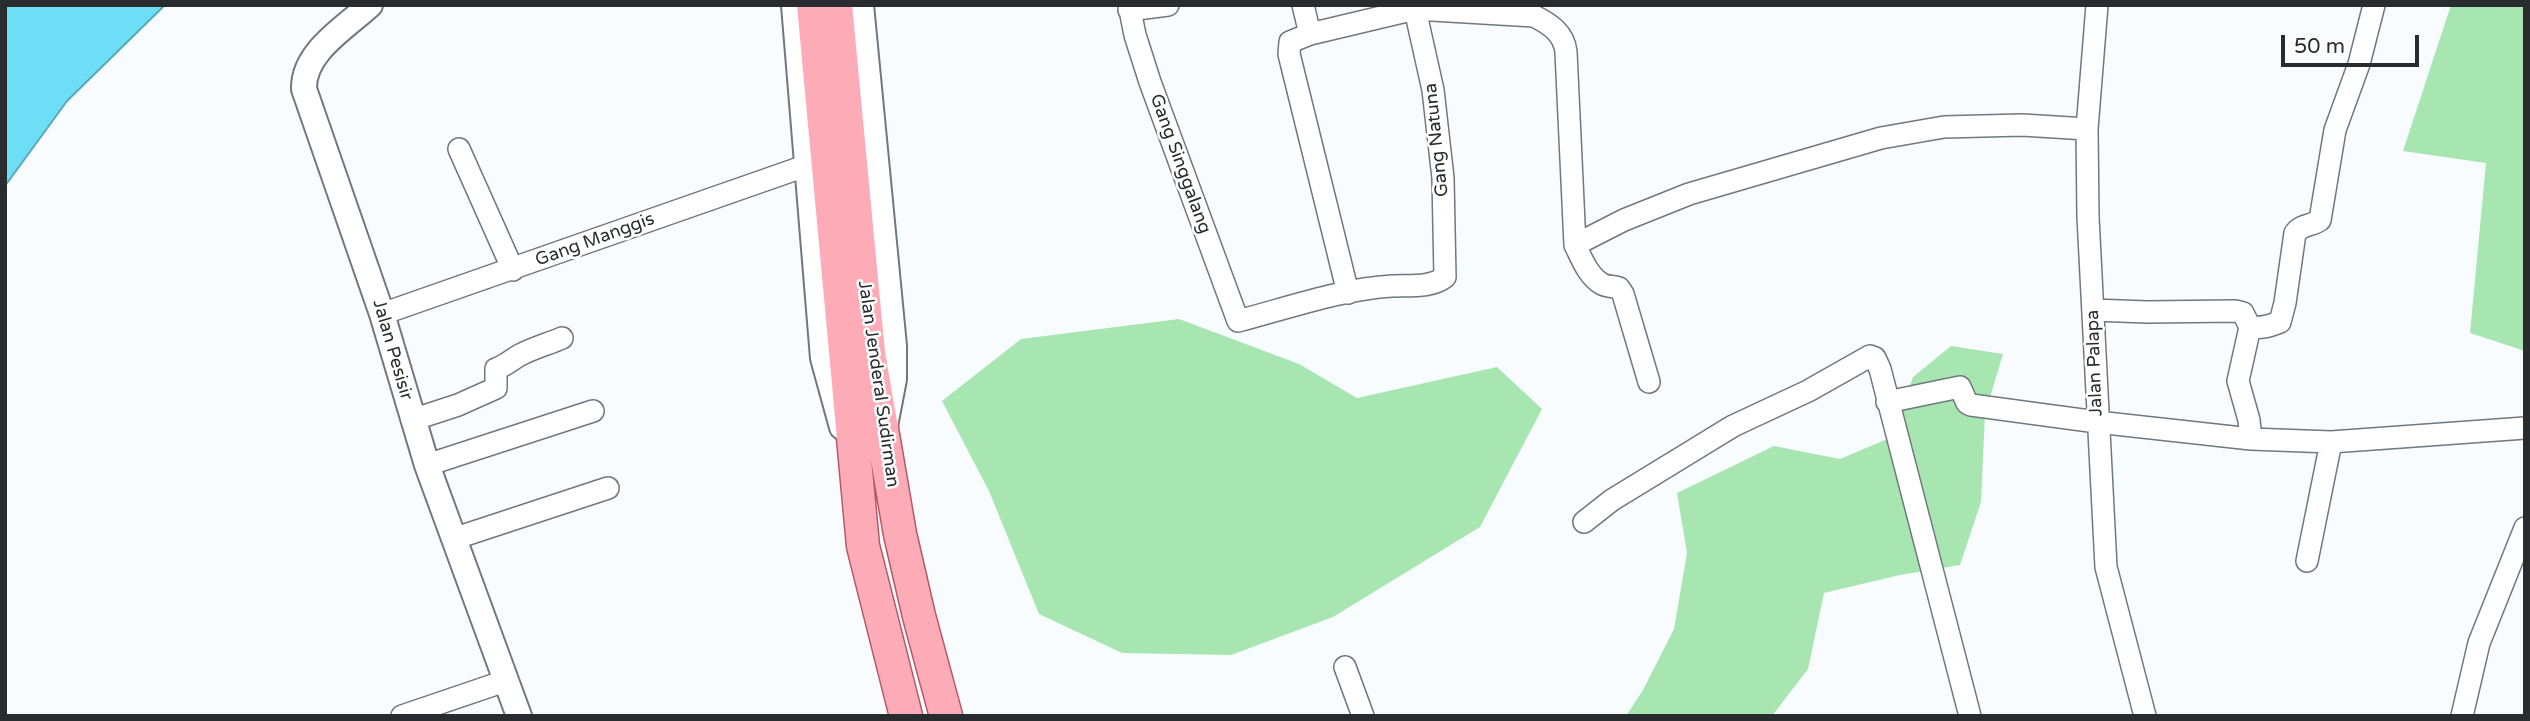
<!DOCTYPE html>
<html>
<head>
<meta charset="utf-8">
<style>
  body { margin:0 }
  #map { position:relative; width:2530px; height:721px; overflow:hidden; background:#f8fcff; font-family:"Varela Round",sans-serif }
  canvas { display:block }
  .frame { position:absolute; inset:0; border:7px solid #282c2e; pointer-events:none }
  .scale { position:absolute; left:2281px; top:35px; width:138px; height:32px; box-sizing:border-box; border:4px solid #282c2e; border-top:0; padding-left:9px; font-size:21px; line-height:24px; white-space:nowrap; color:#282c2e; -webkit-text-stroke:5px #fff; paint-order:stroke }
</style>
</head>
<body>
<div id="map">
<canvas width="2530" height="721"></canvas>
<div class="frame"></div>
<div class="scale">50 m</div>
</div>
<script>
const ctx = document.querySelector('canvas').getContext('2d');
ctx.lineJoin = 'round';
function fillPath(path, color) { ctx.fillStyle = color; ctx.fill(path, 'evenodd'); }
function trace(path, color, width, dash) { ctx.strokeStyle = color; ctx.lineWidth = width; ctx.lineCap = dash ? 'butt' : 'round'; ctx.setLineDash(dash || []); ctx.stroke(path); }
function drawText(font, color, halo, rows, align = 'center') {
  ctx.font = font + ' "Varela Round",sans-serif'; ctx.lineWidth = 5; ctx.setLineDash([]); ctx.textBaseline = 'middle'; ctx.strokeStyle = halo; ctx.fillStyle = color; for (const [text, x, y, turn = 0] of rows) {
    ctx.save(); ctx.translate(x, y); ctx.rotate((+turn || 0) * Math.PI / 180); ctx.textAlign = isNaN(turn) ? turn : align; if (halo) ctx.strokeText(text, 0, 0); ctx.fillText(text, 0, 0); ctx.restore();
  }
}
fillPath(new Path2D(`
  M 2451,5 L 2525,5 L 2525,351 L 2470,333 L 2486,163 L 2403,151 Z
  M 1179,319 L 1299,364 L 1357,398 L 1497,367 L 1542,409 L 1480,527 L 1333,617 L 1231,655 L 1122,653 L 1039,614 L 989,491 L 942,401 L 1021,339 Z
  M 1951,346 L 2003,354 L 1985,414 L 1981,502 L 1960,565 L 1900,575 L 1824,593 L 1808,669 L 1772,716 L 1626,716 L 1643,690 L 1674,629 L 1687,553 L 1677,493 L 1774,446 L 1840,459 L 1892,437 L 1913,377 Z`), '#a7e6b0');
const water = new Path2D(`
  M 5,5 L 165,5 L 67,101 L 5,186 Z`);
fillPath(water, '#6ddef5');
trace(water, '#58a9b9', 2);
const minor = new Path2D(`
  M 1129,5 L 1135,35 L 1150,82 L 1238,321 C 1288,308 1341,289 1392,286 C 1409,285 1431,288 1445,277 L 1443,178 L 1433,90 L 1414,5
  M 1303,5 L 1310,34 L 1415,9 L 1534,16 C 1550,24 1564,33 1566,52 L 1575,245 C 1582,259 1588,276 1602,284 C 1607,287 1614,286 1619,288 L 1623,294 L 1649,382
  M 2097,5 L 2087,129 L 2088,217 L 2106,567 L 2145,716
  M 1129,10 L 1168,5
  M 1310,34 L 1290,42 L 1289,54 L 1348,293
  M 459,149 L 513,270
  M 1575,245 L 1624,220 L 1689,194 L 1881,138 L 1944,127 L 2022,125 L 2087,129
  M 2093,310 L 2147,312 L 2235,311 L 2243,313 L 2250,327 C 2261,329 2270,326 2280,322 L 2285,303 L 2295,233 C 2302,224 2312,226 2320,220 L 2335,130 L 2359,64 L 2374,5
  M 382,314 L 808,165
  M 2250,327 L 2238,381 L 2249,420 L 2251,439
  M 1887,402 L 1960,387 L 1967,403 L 1971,405 L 2097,422 L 2251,439 L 2331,442 L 2525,428
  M 412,420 L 458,405 L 496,388 L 496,369 C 506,365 511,360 520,355 C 533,348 548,344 562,338
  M 427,465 L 593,411
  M 1584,522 L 1612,500 L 1733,426 L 1808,391 L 1870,356 L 1875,358 L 1880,369 L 1970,716
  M 453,539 L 608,488
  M 2307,561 L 2331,442
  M 1345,667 L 1363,716
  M 402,716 L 505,681
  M 2462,716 L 2479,643 L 2525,528`);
const tertiary = new Path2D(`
  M 370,5 C 345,28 303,52 304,89 L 382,314 L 427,465 L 519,716
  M 794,5 L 823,358 L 842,427
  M 861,5 L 894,346 L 894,379 L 885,426`);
const primary = new Path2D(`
  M 813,5 L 863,546 L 906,716
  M 836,5 L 869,353 L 900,534 L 919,616 L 946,716`);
trace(minor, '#6f787e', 24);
trace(tertiary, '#6f787e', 28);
trace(primary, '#b15b68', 35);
trace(minor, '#fff', 21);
trace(tertiary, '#fff', 24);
trace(primary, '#fdacb7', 32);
drawText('18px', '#282c2e', '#fff', [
  ["Gang Natuna",1437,140,-96],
  ["Gang Singgalang",1180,164,70],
  ["Gang Manggis",595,240,-20],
  ["Jalan Pesisir",392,350,74],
  ["Jalan Palapa",2095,363,-92],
  ["Jalan Jenderal Sudirman",878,384,82]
]);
</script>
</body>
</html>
